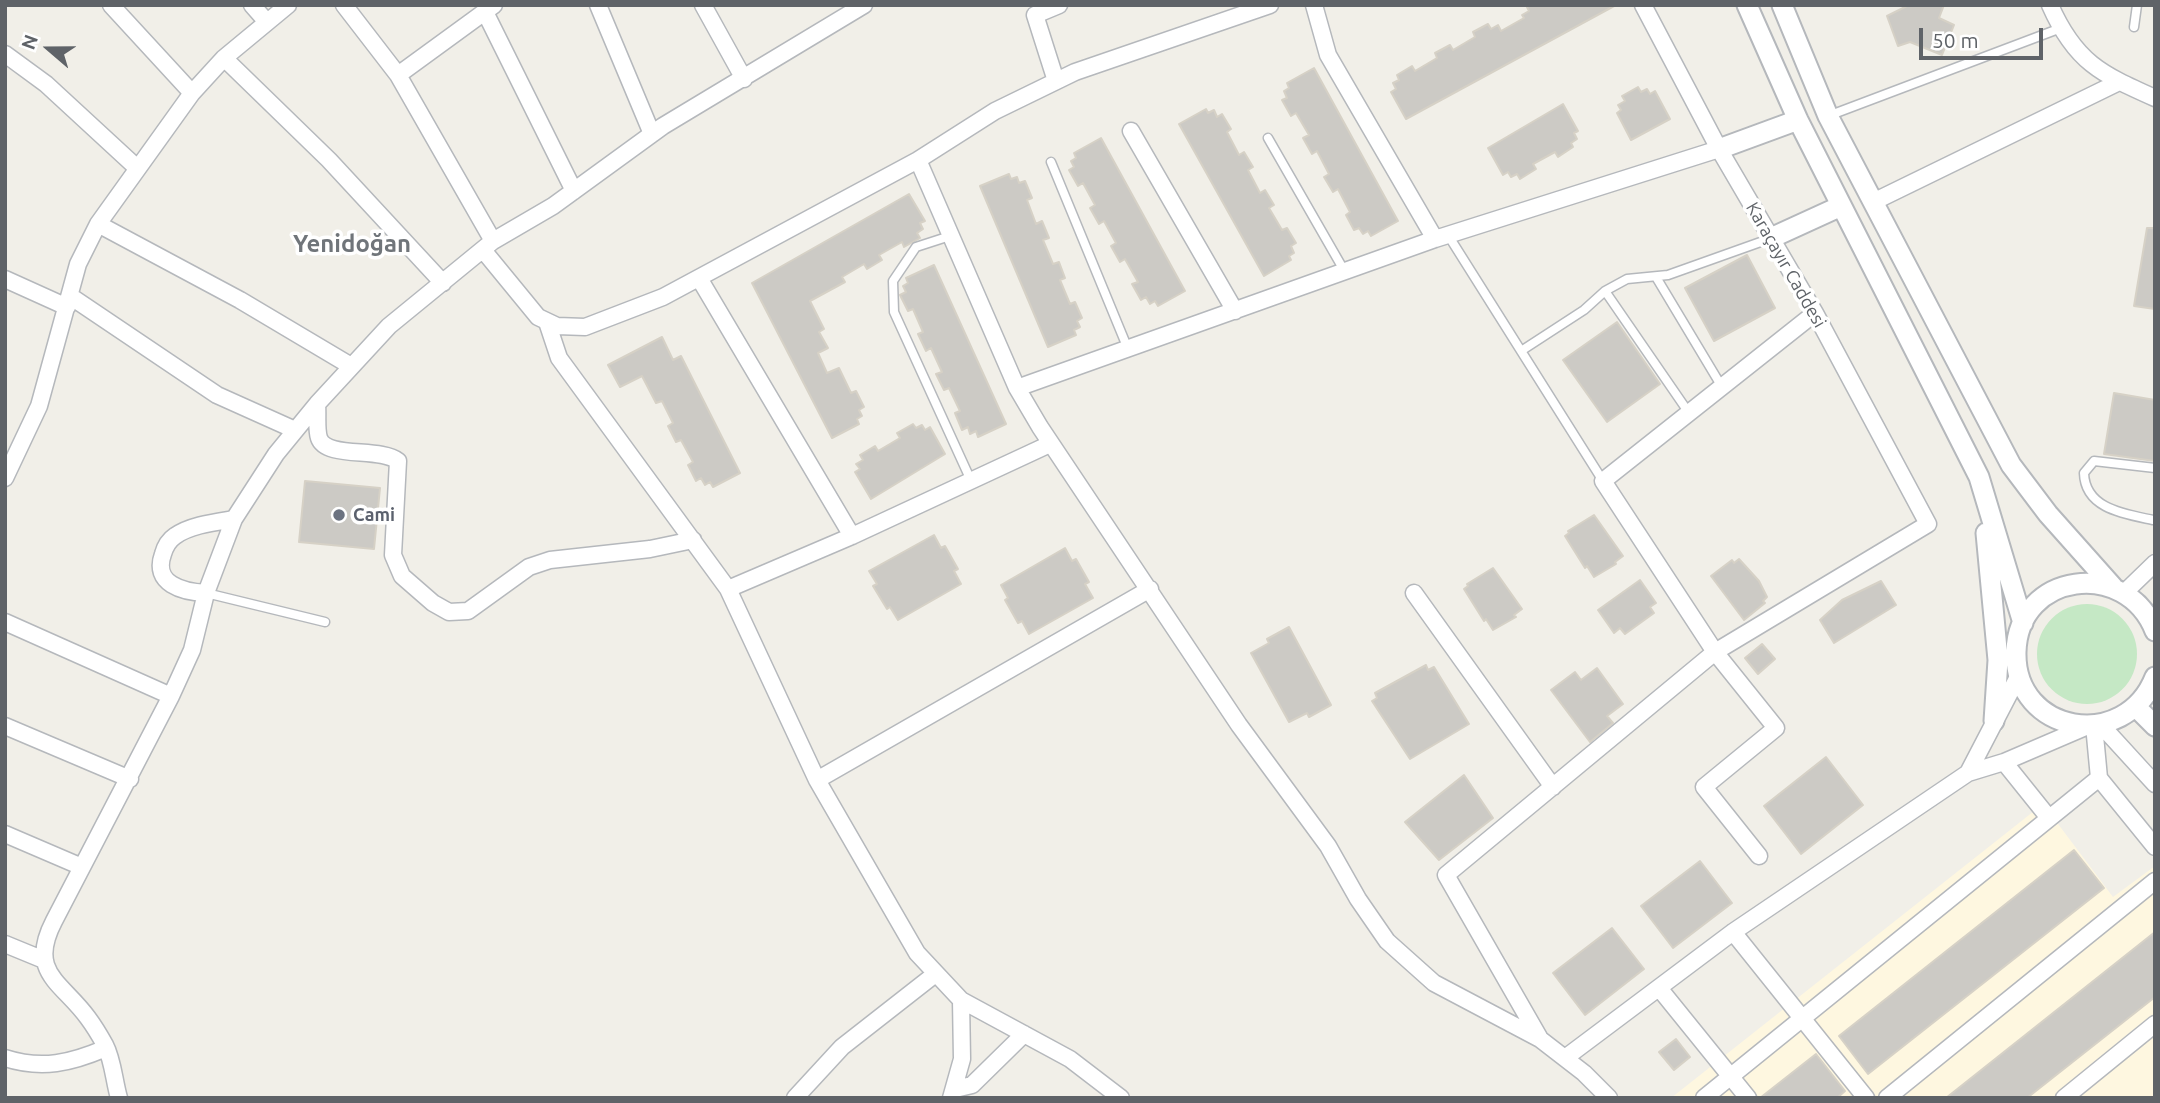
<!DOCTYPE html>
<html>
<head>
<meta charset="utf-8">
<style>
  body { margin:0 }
  #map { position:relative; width:2160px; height:1103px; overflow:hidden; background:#f1efe8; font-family:Ubuntu,sans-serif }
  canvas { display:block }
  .frame { position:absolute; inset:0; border:7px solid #5f6368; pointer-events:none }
  .north { position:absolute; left:14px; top:14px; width:70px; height:70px; -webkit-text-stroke:5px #fff; paint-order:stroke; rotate:290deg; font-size:19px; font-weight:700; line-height:28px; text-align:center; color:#5f6368 }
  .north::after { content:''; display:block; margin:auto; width:24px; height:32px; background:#5f6368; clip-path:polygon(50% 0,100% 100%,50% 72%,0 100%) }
  .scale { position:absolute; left:1919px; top:28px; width:124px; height:32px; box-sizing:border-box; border:4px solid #5f6368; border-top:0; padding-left:9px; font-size:21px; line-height:24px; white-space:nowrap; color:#5f6368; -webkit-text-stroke:5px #fff; paint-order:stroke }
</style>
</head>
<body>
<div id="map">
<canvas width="2160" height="1103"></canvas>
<div class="frame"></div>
<div class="north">N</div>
<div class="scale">50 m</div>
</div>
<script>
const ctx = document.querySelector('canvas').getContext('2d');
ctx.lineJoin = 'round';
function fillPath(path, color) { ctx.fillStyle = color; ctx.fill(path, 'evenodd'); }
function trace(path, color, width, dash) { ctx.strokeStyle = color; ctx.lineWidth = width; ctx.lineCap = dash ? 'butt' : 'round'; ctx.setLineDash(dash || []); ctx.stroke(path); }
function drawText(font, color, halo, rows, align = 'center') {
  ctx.font = font + ' Ubuntu,sans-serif'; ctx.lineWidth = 7; ctx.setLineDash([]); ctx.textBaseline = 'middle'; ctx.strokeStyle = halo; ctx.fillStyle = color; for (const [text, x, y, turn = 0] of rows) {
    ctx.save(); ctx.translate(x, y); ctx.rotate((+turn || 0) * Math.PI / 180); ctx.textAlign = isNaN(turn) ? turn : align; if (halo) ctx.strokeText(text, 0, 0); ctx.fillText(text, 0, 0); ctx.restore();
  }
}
fillPath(new Path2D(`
  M 2043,804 L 2113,897 L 2155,866 L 2155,1098 L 1671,1098 Z`), '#fef7e0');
fillPath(new Path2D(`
  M2037 654a50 50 0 1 1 100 0a50 50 0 1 1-100 0Z`), '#c5e8c5');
const building = new Path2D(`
  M 1526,5 L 1616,5 L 1406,119 L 1391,92 L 1396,89 L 1393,83 L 1399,80 L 1397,75 L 1412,66 L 1415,71 L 1437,58 L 1435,53 L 1450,45 L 1453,50 L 1475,37 L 1473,32 L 1488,24 L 1491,29 L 1498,25 L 1501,31 L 1524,18 L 1522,15 L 1529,11 Z
  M 1909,5 L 1944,5 L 1939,18 L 1954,25 L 1942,55 L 1910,42 L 1898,46 L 1887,16 Z
  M 1314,68 L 1398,221 L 1371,236 L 1368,231 L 1363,234 L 1359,228 L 1354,230 L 1346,215 L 1350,212 L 1338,189 L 1333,192 L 1324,177 L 1329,174 L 1317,151 L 1312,154 L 1303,138 L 1309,135 L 1296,113 L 1291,116 L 1282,100 L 1287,98 L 1284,91 L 1289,88 L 1287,83 Z
  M 1638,87 L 1641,92 L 1647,89 L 1650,94 L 1655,91 L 1670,119 L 1631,140 L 1617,113 L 1621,110 L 1618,105 L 1625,101 L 1622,96 Z
  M 1563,104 L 1578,131 L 1574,133 L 1577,139 L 1571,143 L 1573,147 L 1558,157 L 1555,152 L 1533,164 L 1536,169 L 1520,179 L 1517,174 L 1511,177 L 1508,172 L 1503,175 L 1488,148 Z
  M 1206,109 L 1208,113 L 1214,110 L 1217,117 L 1222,114 L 1231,129 L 1227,132 L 1239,155 L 1244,152 L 1253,167 L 1248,170 L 1260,193 L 1265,190 L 1274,205 L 1269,208 L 1282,230 L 1287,228 L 1296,243 L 1291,246 L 1294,253 L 1289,256 L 1291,260 L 1264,276 L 1179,124 Z
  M 1101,138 L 1185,291 L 1158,306 L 1155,301 L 1150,304 L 1146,297 L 1141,300 L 1132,284 L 1138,282 L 1125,259 L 1120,262 L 1111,246 L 1116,243 L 1104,221 L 1099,224 L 1090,208 L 1095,205 L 1083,183 L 1078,186 L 1069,170 L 1074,167 L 1071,161 L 1076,158 L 1074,153 Z
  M 1009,174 L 1011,179 L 1017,177 L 1019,183 L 1025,181 L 1032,198 L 1027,200 L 1036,224 L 1042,221 L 1049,238 L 1043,240 L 1053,264 L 1059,262 L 1065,278 L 1060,280 L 1070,304 L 1075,302 L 1082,318 L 1077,321 L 1080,327 L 1074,330 L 1076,335 L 1048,347 L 980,186 Z
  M 909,194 L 925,221 L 920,223 L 923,229 L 917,233 L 920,238 L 904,247 L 902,242 L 879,255 L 882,260 L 867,269 L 864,264 L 842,277 L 845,282 L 810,301 L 824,329 L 819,332 L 828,348 L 818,353 L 827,373 L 839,368 L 851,393 L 856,391 L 864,407 L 859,410 L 862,416 L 857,419 L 859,424 L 832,438 L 752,283 Z
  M 2147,228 L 2155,228 L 2155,309 L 2134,306 Z
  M 1747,255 L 1775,308 L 1714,341 L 1685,288 Z
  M 934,265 L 1006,424 L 978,437 L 976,431 L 970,434 L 968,427 L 962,430 L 955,413 L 960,411 L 949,388 L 944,390 L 936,374 L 942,372 L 931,348 L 926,351 L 918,334 L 923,332 L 913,309 L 908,311 L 900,295 L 906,292 L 903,286 L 908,283 L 906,278 Z
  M 1617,322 L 1660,384 L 1607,422 L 1563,360 Z
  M 662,337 L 673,360 L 681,356 L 740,473 L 713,487 L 710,482 L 705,485 L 701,478 L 696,481 L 688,465 L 693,462 L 681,440 L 676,442 L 668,426 L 673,423 L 662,401 L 656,403 L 642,376 L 620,387 L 608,365 Z
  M 2114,393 L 2155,400 L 2155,461 L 2104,454 Z
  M 913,424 L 916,428 L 922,425 L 925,430 L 930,427 L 945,454 L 871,499 L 855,472 L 860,469 L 856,464 L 863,460 L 860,455 L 875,446 L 878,451 L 900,438 L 897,433 Z
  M 305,481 L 380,488 L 374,549 L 299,542 Z
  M 1594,515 L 1623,556 L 1615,562 L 1616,564 L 1594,577 L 1587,566 L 1585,568 L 1565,536 L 1569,533 L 1568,531 Z
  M 934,535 L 941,548 L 945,546 L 958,569 L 954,571 L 961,584 L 898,620 L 890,607 L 887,609 L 873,586 L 877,584 L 869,571 Z
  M 1065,548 L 1072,561 L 1076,559 L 1089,582 L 1085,584 L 1093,598 L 1029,634 L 1022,621 L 1018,623 L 1005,600 L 1008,598 L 1001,585 Z
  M 1739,559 L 1759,581 L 1767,597 L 1763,601 L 1765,603 L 1744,620 L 1711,576 L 1732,560 L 1734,563 Z
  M 1493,568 L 1522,609 L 1514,615 L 1516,617 L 1493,630 L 1486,619 L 1484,621 L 1464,589 L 1468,586 L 1467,584 Z
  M 1640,580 L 1656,603 L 1650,607 L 1654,613 L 1625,634 L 1620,628 L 1614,633 L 1598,610 Z
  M 1881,581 L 1896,605 L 1834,643 L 1820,620 L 1842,600 Z
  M 1289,627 L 1331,705 L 1309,717 L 1307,713 L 1289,722 L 1251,653 L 1269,643 L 1267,639 Z
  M 1762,644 L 1775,659 L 1758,674 L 1745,658 Z
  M 1426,665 L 1428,670 L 1434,667 L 1469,724 L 1410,759 L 1372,701 L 1377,698 L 1375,693 Z
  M 1597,668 L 1623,704 L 1607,716 L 1613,723 L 1590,742 L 1551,690 L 1575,672 L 1581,680 Z
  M 1826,757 L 1863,805 L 1801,854 L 1764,806 Z
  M 1464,775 L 1493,818 L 1439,860 L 1405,822 Z
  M 2074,850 L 2104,888 L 1868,1074 L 1839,1036 Z
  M 1700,861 L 1732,903 L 1673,948 L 1641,906 Z
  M 1612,928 L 1644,969 L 1585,1015 L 1553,973 Z
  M 2155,932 L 2155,997 L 2027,1098 L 1946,1098 Z
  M 1676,1039 L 1690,1057 L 1674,1070 L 1659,1052 Z
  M 1816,1054 L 1845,1091 L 1837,1098 L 1760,1098 Z`);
fillPath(building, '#cccac5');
trace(building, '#d6d1c6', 2);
const service = new Path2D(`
  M 2134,27 L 2137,5
  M 1828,116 L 2061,28
  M 1268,138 L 1345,272
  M 1051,162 L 1128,349
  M 1448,235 L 1603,481
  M 950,236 L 916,247 L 893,281 L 894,312 L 968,474
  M 1656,277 L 1722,387
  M 1605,291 L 1689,413
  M 1521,351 L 1584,310 L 1605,291 L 1627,279 L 1668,275 L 1769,239
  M 2153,520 C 2125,514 2085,509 2084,473 L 2094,461 L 2155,468
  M 206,593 L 325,622`);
const minor = new Path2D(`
  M 111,5 L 192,93
  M 252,5 L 266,21
  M 344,5 L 398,75 L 493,241
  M 598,5 L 652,134
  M 703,5 L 744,79
  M 1314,5 L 1328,55 L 1435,239
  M 2050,5 C 2075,62 2101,74 2155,98
  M 485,12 L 574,191
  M 5,54 L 46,84 L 136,167
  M 224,58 L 329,160 L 443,283
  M 398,75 L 494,5
  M 1056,81 L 1035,15 L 1059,5
  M 1131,131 L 1235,311
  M 918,160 L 995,111 L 1075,72 L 1270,5
  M 1873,202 L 2119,82
  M 98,224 L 240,300 L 351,366
  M 483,250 L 538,317 L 557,326 L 585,327 L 663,297 L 918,160 L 1017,388 L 1040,427 L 1239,725 L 1328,846 L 1358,899 L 1387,941 L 1434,983 L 1540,1039 L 1584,1073 L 1609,1098
  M 699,278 L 852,536
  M 5,279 L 67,307
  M 70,296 L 217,395 L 295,430
  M 547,322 L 559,358 L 728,589 L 817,780 L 917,953 L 961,1000 L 1070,1059 L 1121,1098
  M 1017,388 L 1435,239 L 1719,149
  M 317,404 C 318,414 316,429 319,438 C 326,459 380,447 398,461 L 393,555 L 402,576 L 433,603 L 449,612 L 468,611 L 529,567 L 550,560 L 650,549 L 693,540
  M 5,478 L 39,406 L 78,264 L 98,224 L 192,93 L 224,58 L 288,5
  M 728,589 L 852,536 L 1050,444
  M 206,593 C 183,592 152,584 163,554 C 165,547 169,540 175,536 C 190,525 216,522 234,519
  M 1414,593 L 1553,787
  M 2124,593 L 2155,563
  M 5,622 L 171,696
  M 2094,725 L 2099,778 L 2155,847
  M 2101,725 L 2155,784
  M 5,726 L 130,779
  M 2004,762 L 2049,818
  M 1968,773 L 2019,675
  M 817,780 L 1150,589
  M 5,834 L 82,867
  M 1759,856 L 1704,787 L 1776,728 L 1715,652 L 1603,481 L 1815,313
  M 1733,932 L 1866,1098
  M 5,944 L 44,960
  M 1659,988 L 1748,1098
  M 1539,1037 L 1446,875 L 1715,652 L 1928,524 L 1815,313 L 1719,149 L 1643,5
  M 5,1058 C 42,1070 71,1063 106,1048
  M 1565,1058 L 1733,932 L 1968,773 L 2004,762 L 2088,726
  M 955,1089 L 972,1085 L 1024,1034
  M 119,1098 C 114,1081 113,1060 105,1045 C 100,1036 94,1026 88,1018 C 62,982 27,973 54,921 L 171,696 L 192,650 L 206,593 L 234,519 L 276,454 L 317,404 L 389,326 L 493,241 L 553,206 L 663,126 L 864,5
  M 795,1098 L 842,1047 L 934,975
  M 951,1098 L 962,1059 L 961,1000
  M 1704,1098 L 2099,778
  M 1887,1098 L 2155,881
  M 2064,1098 L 2155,1024`);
const tertiary = new Path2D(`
  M 1747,5 L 1798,120 L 1979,477 L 2023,623
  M 1782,5 L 1828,116 L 2011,465 L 2048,514 L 2113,587
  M 1719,149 L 1798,120
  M 1771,238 L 1841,206
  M 1986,533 L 1998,660 L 1994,721
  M 2155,631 C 2126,558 2018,572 2016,652 C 2014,734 2125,753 2155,677
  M 2136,707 L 2155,726`);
trace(service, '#b5b8bc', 11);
trace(minor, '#b5b8bc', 19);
trace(tertiary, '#b5b8bc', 23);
trace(service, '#fff', 8);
trace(minor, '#fff', 16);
trace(tertiary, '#fff', 19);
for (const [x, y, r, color] of [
  [339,515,7,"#6b7280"]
]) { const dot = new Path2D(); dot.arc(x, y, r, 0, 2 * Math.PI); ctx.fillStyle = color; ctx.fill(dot); trace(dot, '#fff', 2.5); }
drawText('18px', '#5f6368', '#fff', [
  ["Karaçayır Caddesi",1786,265,60]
]);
drawText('bold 18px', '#5b616d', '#fff', [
  ["Cami",353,515]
], 'left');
drawText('bold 24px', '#70757a', '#fff', [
  ["Yenidoğan",352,244]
]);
</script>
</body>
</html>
